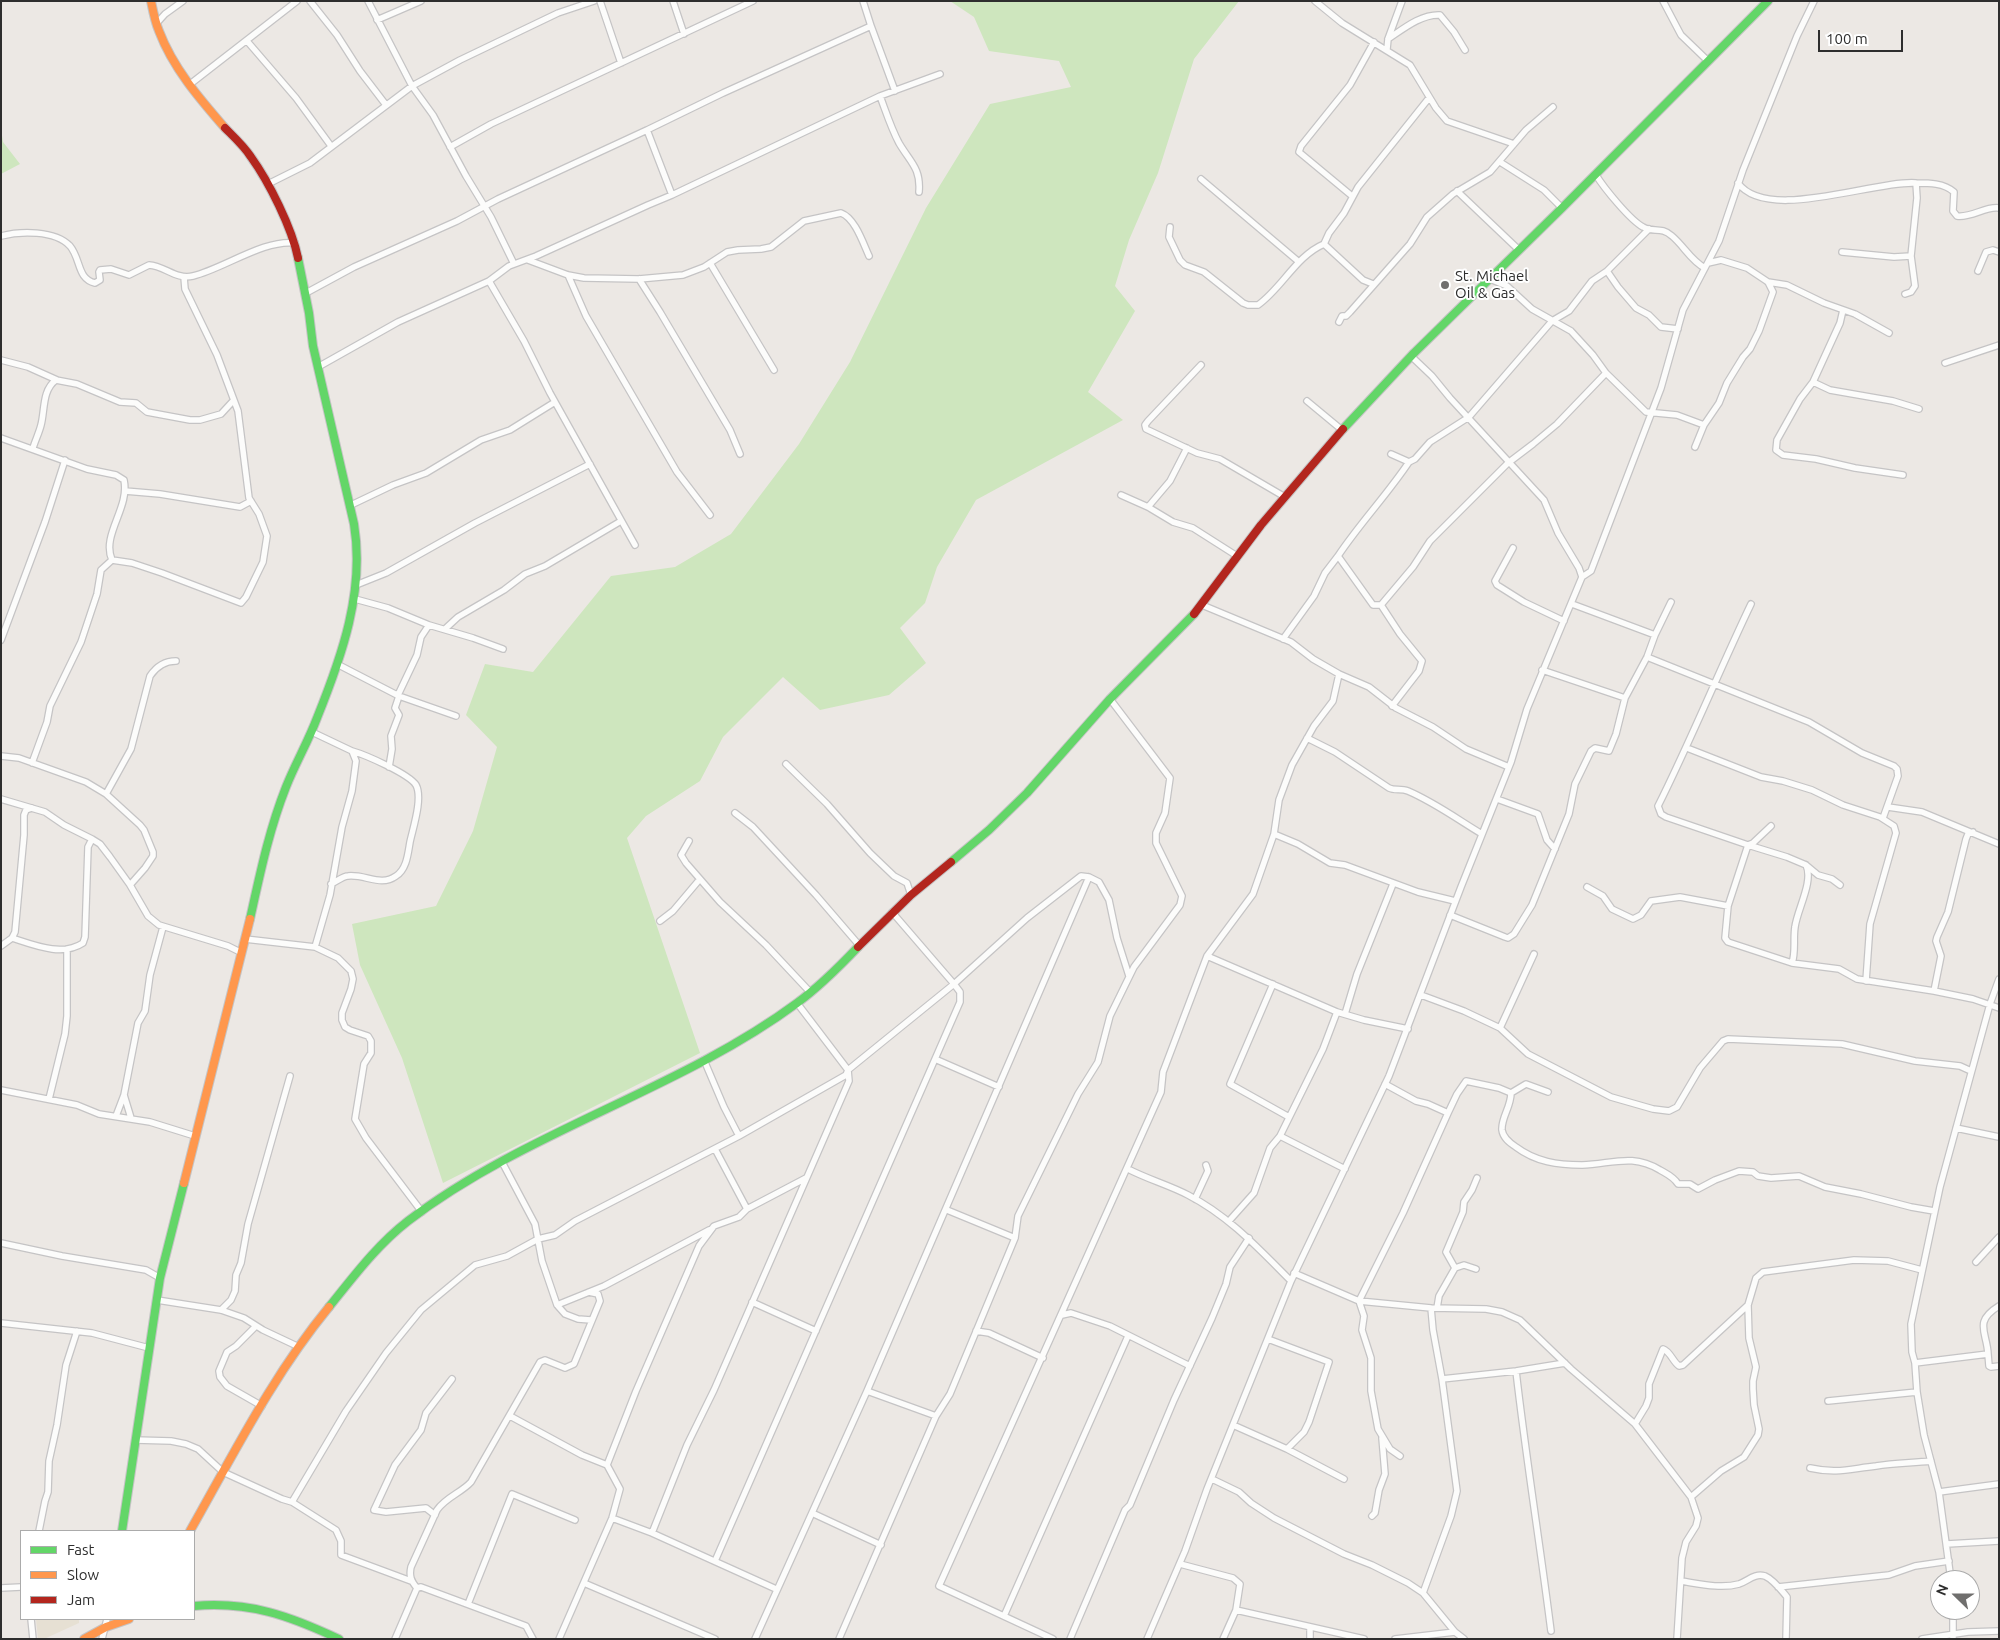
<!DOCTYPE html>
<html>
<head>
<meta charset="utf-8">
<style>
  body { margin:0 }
  #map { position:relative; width:2000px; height:1640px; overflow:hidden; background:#ece8e4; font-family:Ubuntu,sans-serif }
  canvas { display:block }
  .frame { position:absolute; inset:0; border:2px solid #2e2e2e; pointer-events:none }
  .legend { position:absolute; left:20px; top:1530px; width:175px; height:90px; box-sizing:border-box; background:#fff; border:1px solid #ababab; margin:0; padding:6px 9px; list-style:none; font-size:15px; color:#2e2e2e }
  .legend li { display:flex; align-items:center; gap:10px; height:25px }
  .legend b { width:25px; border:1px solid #ababab }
  .north { position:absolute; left:1930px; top:1570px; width:50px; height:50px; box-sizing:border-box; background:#fff; border:1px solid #ababab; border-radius:50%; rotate:292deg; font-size:14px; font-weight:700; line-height:20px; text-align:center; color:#2e2e2e }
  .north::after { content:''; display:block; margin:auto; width:18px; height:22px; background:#706f6e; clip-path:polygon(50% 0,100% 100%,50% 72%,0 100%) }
  .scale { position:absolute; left:1818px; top:30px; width:85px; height:22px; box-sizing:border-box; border:2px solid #2e2e2e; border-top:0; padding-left:6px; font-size:15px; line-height:18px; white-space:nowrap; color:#2e2e2e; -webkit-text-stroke:4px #fff; paint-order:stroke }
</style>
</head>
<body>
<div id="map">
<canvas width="2000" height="1640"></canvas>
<div class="frame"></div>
<ul class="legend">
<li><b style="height:6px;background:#63d668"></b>Fast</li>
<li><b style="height:6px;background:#ff974d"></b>Slow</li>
<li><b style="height:6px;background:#b3261e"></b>Jam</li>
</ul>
<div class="north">N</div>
<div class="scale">100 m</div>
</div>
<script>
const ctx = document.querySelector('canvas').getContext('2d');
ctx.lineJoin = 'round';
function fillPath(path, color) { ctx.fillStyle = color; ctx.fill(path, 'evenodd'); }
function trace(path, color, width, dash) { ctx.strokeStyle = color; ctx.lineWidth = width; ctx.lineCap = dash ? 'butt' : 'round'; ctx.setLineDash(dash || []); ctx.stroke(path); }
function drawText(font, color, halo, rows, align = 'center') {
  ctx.font = font + ' Ubuntu,sans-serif'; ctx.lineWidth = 4; ctx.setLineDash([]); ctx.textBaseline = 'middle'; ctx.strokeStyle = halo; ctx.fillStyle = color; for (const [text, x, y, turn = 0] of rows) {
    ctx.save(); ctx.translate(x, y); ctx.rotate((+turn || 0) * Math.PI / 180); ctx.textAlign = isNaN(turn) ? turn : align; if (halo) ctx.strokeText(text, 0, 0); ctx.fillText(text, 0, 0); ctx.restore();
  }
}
fillPath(new Path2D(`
  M 36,1619 L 79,1619 L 79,1623 L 44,1639 L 38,1639 Z`), '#e6e0d3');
fillPath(new Path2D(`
  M 950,1 L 1239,1 L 1194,59 L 1158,173 L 1129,240 L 1115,286 L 1135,311 L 1088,392 L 1123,420 L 976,500 L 937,567 L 925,603 L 900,628 L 926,663 L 889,695 L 820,710 L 783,677 L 723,737 L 700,781 L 646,816 L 627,838 L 700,1053 L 443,1183 L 402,1058 L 360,965 L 352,924 L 436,906 L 473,831 L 497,747 L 466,715 L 485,664 L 533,672 L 611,576 L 675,567 L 731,534 L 799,444 L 850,362 L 926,208 L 990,104 L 1071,87 L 1059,61 L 989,51 L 974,17 Z
  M 1,129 L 3,142 L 20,164 L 1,174 Z`), '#cee6be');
const street = new Path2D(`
  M 310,1 L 337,35 L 360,71 L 386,105
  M 368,1 L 412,86 L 460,60 L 558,13 L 594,1
  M 600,1 L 621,63
  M 673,1 L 684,34
  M 1315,1 L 1342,23 L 1410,65 L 1436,108 L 1447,121 L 1514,144
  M 1663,1 L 1681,35 L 1708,61
  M 377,20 L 421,1
  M 156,24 L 165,14 L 183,1
  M 871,26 L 895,91
  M 1388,39 C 1403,29 1421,14 1440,15 L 1454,32 L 1465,50
  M 247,41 L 296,98 L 331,146
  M 1387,49 L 1388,39 L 1402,1
  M 189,85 L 297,1
  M 880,96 C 886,112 891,128 899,143 C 910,162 921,168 919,192
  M 647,130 L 723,93 L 871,26 L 863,1
  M 450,147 L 491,124 L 753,1
  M 1500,162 L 1544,190 L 1562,208
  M 1596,175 C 1604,188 1630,220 1643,227 C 1653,233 1661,226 1672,236 C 1684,246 1691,261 1705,268
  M 1201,179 L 1299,262
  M 1738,183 C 1767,223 1874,180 1916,183 L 1917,198 L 1911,256 L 1915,286 L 1911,292 L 1905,294
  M 1916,183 C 1929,183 1944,183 1954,192 L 1953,211 L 1957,216 C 1972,218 1985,206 1999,208
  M 268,184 L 310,163 L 412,86 L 433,115 L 466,176 L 491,217 L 514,264
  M 1457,191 L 1519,250
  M 1352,196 L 1299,152 L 1301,146 L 1350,85 L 1374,42
  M 1170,227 L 1169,237 L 1180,260 L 1185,265 L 1204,272 L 1243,303 L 1248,305 L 1258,305 C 1282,288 1296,256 1324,244 L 1329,233 L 1344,213 L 1358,187 L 1429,98
  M 1,236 C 20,231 55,230 70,246 C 81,259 77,279 95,283 L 100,280 L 99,272 L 100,270 L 111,269 L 129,275 L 149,265 C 165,266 176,280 193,276 C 223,269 264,239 295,243
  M 1324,244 L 1363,280 L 1373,284
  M 1842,252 L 1894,257 L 1911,256
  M 528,260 L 568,275 L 584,278 L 639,279 L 683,275 L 704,267 L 727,252 L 738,250 L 761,249 L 771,247 L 804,221 L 841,213 C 855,218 863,243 869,256
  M 710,263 L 774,370
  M 1607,271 L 1618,287 L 1636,308 L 1649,315 L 1661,327 L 1678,329
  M 1978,271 L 1986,252 L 1993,250 L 1999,252
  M 568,275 L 586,316 L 677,472 L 710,515
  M 639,279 L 660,312 L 730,430 L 740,454
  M 1490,279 L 1507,286 L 1532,309 L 1571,331 L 1593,355 L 1606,373 L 1646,412 L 1677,415 L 1704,425
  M 489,281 L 524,341 L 550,393 L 635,545
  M 1768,282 L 1787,285 L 1824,303 L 1855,314 L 1889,333
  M 306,293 L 354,267 L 457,221 L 498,199 L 647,130 L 672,195
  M 1843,310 L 1840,323 L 1813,382 L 1800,399 L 1777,440 L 1776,450 L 1783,455 L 1816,459 L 1855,468 L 1903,475
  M 1339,322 L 1342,316 L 1346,316 L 1350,312 L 1410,244 L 1427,217 L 1453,194 L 1490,172 L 1526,130 L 1553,107
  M 1,360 L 28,367 L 57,380
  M 1945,363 L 1999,345
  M 1201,365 L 1148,421 L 1145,425 L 1146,429 L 1197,453 L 1220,459 L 1285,497
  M 318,367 L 398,322 L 489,281 L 509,266 L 536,256 L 648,205 L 672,195 L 880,96 L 940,74
  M 1813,382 L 1830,390 L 1893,401 L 1919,409
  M 1307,401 L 1342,430
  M 1,438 L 87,469 L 116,475 L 124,480 C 130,508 101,535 112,560
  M 1695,447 L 1704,425 L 1719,403 L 1727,383 L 1743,357 L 1750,349 L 1759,331 L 1773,292 L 1768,282 L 1747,268 L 1721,260 L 1708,263
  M 33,448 C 35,441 39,433 41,425 C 45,410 42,390 56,380 L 77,384 L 120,402 L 136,403 L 147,412 L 190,420 L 200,420 L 221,414 L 233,401
  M 1391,454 L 1409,462 L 1415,459 L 1430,442 L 1469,417 L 1552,321 L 1569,311 L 1592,281 L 1607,271 L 1649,229
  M 125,491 L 160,494 L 240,507 L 251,501
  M 1121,495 L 1148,507 L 1173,522 L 1193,528 L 1237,556
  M 349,506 L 393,485 L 426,473 L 481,440 L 510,430 L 555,402
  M 1148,507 L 1170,481 L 1187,448
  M 1513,548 L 1495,581 L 1497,585 L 1524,602 L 1564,621
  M 1338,556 C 1360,523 1387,495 1409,462
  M 1582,577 L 1591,571 L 1661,388 L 1683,310 L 1719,241 L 1743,170 L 1797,36 L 1814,1
  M 356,585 L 386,573 L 475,523 L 590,464
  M 355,599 L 388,608 L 429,625 L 473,638 L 503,649
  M 1572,604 L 1655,635
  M 1751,604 C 1719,671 1691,740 1658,806 L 1661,814 L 1666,817 L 1748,845 L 1728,906 L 1725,938 L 1728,942 L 1792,963 L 1839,969 L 1857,979 L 1934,991 L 1973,999 L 1999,1008
  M 1202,605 L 1291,642 L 1313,659 L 1339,674 L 1369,687 L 1396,708 L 1433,727 L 1466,749 L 1509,767
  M 1381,605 L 1400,634 L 1422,661 L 1419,671 L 1392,706
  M 445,629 L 458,617 L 504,590 L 525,574 L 545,566 L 621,521
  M 1283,639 L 1314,596 L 1325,573 L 1338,556 L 1373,605 L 1381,605 L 1413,567 L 1430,541 L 1508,463 L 1533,444 L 1557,424 L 1606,373
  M 1,640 L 45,522 L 65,460
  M 1647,657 L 1809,722 L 1862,753 L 1894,766 L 1897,769 L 1898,776 L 1883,818
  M 337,664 L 399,696 L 395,708 L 399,715 L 391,736 L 392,749 L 389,767
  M 1542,670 L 1625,698
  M 398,695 L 417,655 L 421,637 L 429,625
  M 399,696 L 456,716
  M 312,732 L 352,751 L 356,761 L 352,791 L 342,827 L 330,895 L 315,947
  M 1307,738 L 1335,752 L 1389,788 C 1395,791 1401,788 1408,791 C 1434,802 1457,819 1482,834
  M 1687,748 L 1761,777 L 1783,781 L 1812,790 L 1843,805 L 1880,817 L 1894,826 L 1896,833 L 1870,924 L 1866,981
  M 1,756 L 19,758 L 86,782 L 106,794 L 140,825 L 144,830 L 153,852 L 153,856 L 145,868 L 130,885 L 148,916 L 159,925 L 228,946 L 242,953
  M 32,763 L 47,722 L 50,706 L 81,642 L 97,594 L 101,570 L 112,560 L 132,563 L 162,573 L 241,603 L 246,597 L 263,562 L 267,536 L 259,514 L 249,498 L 238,411 L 217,355 L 185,289 L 184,277
  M 786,764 L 827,804 L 870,853 L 894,876 L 907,883 L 911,895
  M 106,794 L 131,749 L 150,676 C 156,667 165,661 176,661
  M 1,799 L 45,812 L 64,825 L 92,839 L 100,844 L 110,857 L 130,885
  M 1497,799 L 1538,814 L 1547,840 L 1555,849
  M 1888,807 L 1922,812 L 1999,844
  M 735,813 L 753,827 L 816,895 L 859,945
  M 1274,834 L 1298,844 L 1330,863 L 1345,865 L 1418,892 L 1455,901
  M 689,841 L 681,855 L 686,863 L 720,902 L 766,945 L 810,992
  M 1748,845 L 1787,857 L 1806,865 L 1818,875 L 1832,879 L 1840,885
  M 1748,845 L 1753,843 L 1771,826
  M 331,884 C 336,882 343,876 348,876 C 365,874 381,887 396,876 C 407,869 408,853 410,842 C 413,828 423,798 416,785 C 409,774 366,755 352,751
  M 1587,887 L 1603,896 L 1612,909 L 1633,919 L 1641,915 L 1651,901 L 1680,897 L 1728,906
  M 1450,915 L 1505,937 L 1508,938 L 1514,934 L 1532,905 L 1569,814 L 1575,784 L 1591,751 L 1595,748 L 1609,751 L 1616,734 L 1625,698 L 1647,657 L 1655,635 L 1671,602
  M 660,921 L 673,911 L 700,879
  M 12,938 C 34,945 62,957 83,943 L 85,937 L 88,847 L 92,839
  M 245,939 L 315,947 L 338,958 L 351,971 L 353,979 L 351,989 L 342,1013 L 342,1020 L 345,1027 L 350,1030 L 368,1036 L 371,1041 L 371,1053 L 364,1064 L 355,1119 L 366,1138 L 422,1212
  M 1,946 L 12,938 L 15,932 L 24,835 L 24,815 L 26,810 L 32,808
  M 1207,956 L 1337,1012 L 1364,1020 L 1408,1029
  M 1792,963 C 1796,952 1793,939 1795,927 C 1797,910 1814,881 1806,865
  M 1273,984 L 1230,1084 L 1289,1117
  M 1934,991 L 1941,956 L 1936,941 L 1937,937 L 1948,912 L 1966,839 L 1968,834 L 1973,832
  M 1421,995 L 1464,1011 L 1500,1028 L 1528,1054 L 1611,1097 L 1653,1109 L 1669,1111 L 1677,1107 L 1700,1068 L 1723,1041 L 1728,1039 L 1842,1044 L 1915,1061 L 1960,1066 L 1971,1071
  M 1337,1012 L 1323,1049 L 1280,1136 L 1345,1169
  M 1345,1014 L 1357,974 L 1393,884
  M 1500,1028 L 1534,954
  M 935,1059 L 999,1087
  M 704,1060 L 724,1107 L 739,1136
  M 1385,1084 L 1416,1101 L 1428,1104 L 1448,1113 L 1403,1213 L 1359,1301 L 1364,1316 L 1362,1330 L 1371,1358 L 1371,1391 L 1378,1429 L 1390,1449 L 1400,1456
  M 1,1090 L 77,1105 L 99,1114 L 150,1122 L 195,1136
  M 1511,1093 L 1526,1084 L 1548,1092
  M 124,1095 L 131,1118
  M 49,1099 L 65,1034 L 67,1016 L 67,949
  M 1448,1113 L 1457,1094 L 1466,1081 L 1499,1088 L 1511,1093 C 1511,1107 1501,1118 1502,1130 C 1503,1138 1510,1143 1516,1147 C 1536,1162 1558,1165 1582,1165 C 1612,1164 1632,1153 1660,1170 C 1667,1174 1674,1177 1678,1184 L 1690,1184 L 1698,1189 L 1715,1180 L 1739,1171 L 1753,1172 L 1758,1176 L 1771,1178 L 1799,1176 L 1825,1187 L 1861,1194 L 1911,1207 L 1934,1211
  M 116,1116 L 124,1095 L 138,1023 L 145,1011 L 150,975 L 163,927
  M 1956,1128 L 1999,1137
  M 502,1162 L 535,1224 L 542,1261 L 557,1305 L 565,1314 L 578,1319 L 591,1320
  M 1128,1169 C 1147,1179 1169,1185 1188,1195 C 1229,1216 1259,1249 1291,1281
  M 1195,1199 L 1208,1171 L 1206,1165
  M 747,1209 L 806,1178
  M 947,1210 L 1015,1238
  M 1229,1221 L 1254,1193 L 1270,1148 L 1280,1136
  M 1,1243 L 62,1256 L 146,1270 L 160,1278
  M 1976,1262 L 1999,1237
  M 1455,1268 L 1446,1252 L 1463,1212 L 1464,1202 L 1472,1190 L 1477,1178
  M 1294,1273 L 1359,1301 L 1431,1308 L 1433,1330 L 1442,1379 L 1457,1491 L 1451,1516 L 1423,1593
  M 157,1300 L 221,1310 L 244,1318 L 263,1330 L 299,1347
  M 752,1302 L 816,1331
  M 557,1305 L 604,1286 L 709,1230
  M 1431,1308 L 1486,1309 L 1502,1312 L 1520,1320 L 1571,1369 L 1635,1424 L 1691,1497 L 1698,1518 L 1696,1526 L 1686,1542 L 1682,1558 L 1677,1639
  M 1437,1308 L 1439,1296 L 1455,1268 L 1464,1265 L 1476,1269
  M 221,1310 L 231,1300 L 235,1291 L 236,1275 L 241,1263 L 248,1224 L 290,1076
  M 1062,1315 L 1071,1313 L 1110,1326 L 1190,1366
  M 1,1323 L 92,1333 L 149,1348
  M 256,1326 L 236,1346 L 227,1352 L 219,1371 L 220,1377 L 227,1386 L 262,1406
  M 976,1331 L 989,1333 L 1043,1358
  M 1268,1339 L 1329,1362 L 1309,1422 L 1304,1432 L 1287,1449
  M 1988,1354 L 1989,1366 L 1991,1367 L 1999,1366
  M 1915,1363 L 1988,1354 C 1987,1332 1973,1322 1999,1306
  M 1516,1371 C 1526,1458 1540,1544 1551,1631
  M 1442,1379 L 1516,1371 L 1565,1363
  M 867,1391 L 936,1416
  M 1828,1401 L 1917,1392
  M 510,1416 L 582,1455 L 607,1465
  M 1635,1424 L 1646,1406 L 1649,1398 L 1649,1384 L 1663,1349 C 1670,1351 1673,1362 1679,1366 L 1683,1365 L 1748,1305 L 1756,1278 L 1763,1272 L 1854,1260 L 1888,1261 L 1922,1270
  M 1233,1425 L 1287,1449 L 1344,1479
  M 135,1440 L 171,1441 L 186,1444 L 198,1449 L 223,1472 L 282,1499 L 292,1502 L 336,1530 L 341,1541 L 341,1555 L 411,1581
  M 1810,1468 C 1837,1474 1849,1469 1876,1466 C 1894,1463 1913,1463 1931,1461
  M 1212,1479 L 1239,1492 L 1251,1503 L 1274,1518 L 1344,1554 L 1372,1565 L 1408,1583 L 1423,1593 L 1455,1632 L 1464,1639
  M 1939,1492 L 1999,1484
  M 1691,1497 L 1721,1471 L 1744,1457 L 1758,1435 L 1759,1429 L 1754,1405 L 1753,1389 L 1753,1381 L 1756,1367 L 1749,1338 L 1748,1305
  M 292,1502 L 346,1411 L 386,1353 L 421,1310 L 475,1265 L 507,1256 L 538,1239 L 555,1235 L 575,1221 L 739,1136 L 846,1075 L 848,1070 L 954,984 L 1027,918 L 1081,876 L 1089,877
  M 812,1513 L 881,1545
  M 435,1515 L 426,1508 L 386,1512 L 374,1510 L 395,1465 L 421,1430 L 426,1413 L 452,1379
  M 1372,1516 L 1375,1513 L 1379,1490 L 1385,1474 L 1382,1438
  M 612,1518 L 652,1533 L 776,1589
  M 39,1531 L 45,1501 L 48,1492 L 49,1461 L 57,1425 L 66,1365 L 77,1331
  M 652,1533 L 687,1445 L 714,1390 L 849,1081 L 848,1070 L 797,1003
  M 1947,1544 L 1999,1541
  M 715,1561 L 960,1002 L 960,992 L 954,984 L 892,912
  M 1180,1564 L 1233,1578 L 1240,1584 L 1236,1610 L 1223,1639
  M 1951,1580 L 1939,1492 L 1924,1435 L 1917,1392 L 1915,1363 L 1912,1352 L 1911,1324 L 1940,1187 L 1990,1004 L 1999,979
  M 1681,1581 C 1700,1584 1721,1589 1739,1584 C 1748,1581 1754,1573 1765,1576 C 1774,1580 1781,1590 1787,1597 L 1786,1639
  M 584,1583 L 715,1639
  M 1778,1587 L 1889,1575 L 1915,1566 L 1949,1561
  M 1,1588 L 21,1587
  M 417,1588 C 411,1581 409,1576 411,1567 L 437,1510 C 446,1497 461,1493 471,1482 L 540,1362 L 545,1360 L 565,1368 L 574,1364 L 600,1301 L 598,1294 L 589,1292
  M 417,1588 L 421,1587 L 526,1626 L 533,1639
  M 468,1604 L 512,1494 L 575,1520
  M 1236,1610 L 1364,1639
  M 1953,1610 L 1953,1639
  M 1004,1616 L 1128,1336
  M 31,1619 L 33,1639
  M 102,1639 L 107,1619
  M 395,1639 L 417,1588
  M 559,1639 L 612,1518 L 620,1489 L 607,1465 L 636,1391 L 699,1246 L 714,1226 L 739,1217 L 747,1209 L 715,1149
  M 755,1639 L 867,1391 L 1089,877 L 1099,882 L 1109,900 L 1117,938 L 1129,976
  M 839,1639 L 936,1416 L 950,1394 L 1015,1238 L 1018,1216 L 1078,1094 L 1098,1062 L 1110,1016 L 1134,967 L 1180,905 L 1182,896 L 1156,843 L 1156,833 L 1165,813 L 1170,778 L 1110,699
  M 1053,1639 L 939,1586 L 1161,1092 L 1163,1072 L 1207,956 L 1253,894 L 1274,834 L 1279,800 L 1292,765 L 1314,726 L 1333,701 L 1339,674
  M 1070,1639 L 1125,1510 L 1130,1505 L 1174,1400 L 1212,1318 L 1226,1284 L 1230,1267 L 1249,1238
  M 1147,1639 L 1185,1551 L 1207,1489 L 1291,1281 L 1389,1076 L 1461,887 L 1511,762 L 1527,709 L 1582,577 L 1579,568 L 1558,533 L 1544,500 L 1450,398 L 1432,376 L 1411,356
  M 1310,1639 L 1310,1627
  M 1395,1639 L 1455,1632
  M 1922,1639 L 1968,1632 L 1999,1631`);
const fast = new Path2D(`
  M 1343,429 L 1414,353 L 1562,208 L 1768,1
  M 951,862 L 989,830 L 1027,793 L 1110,699 L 1194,614
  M 250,919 C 260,874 269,830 286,787 C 295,764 308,742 317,718 C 342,656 365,591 354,524 L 313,346 L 309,313 L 298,258
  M 329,1307 C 354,1276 377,1245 408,1221 C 527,1130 678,1091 797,1003 C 819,987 839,967 858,947
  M 122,1531 L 160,1278 L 184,1183
  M 194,1606 C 249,1601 290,1616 339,1639`);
const slow = new Path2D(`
  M 151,1 C 153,11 155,22 159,31 C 173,68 199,98 225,128
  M 184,1183 L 250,919
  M 190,1531 C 233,1455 273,1375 329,1307
  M 84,1639 L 106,1627 L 129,1619`);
const jam = new Path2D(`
  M 225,128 C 234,137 244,146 251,157 C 269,182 292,228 298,258
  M 1194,614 L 1261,525 L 1343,429
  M 858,947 L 911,895 L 951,862`);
trace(street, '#c5c4c5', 8);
trace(fast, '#c5c4c5', 10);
trace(slow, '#c5c4c5', 10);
trace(jam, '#c5c4c5', 10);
trace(street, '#fcfcfb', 5.5);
trace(fast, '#63d668', 8);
trace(slow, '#ff974d', 8);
trace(jam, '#b3261e', 8);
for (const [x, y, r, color] of [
  [1445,285,5,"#706f6e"]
]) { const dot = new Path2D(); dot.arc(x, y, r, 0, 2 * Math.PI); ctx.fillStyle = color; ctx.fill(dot); trace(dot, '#fff', 2); }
drawText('15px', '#2e2e2e', '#fff', [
  ["St. Michael",1455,276],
  ["Oil & Gas",1455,293]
], 'left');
</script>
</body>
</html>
